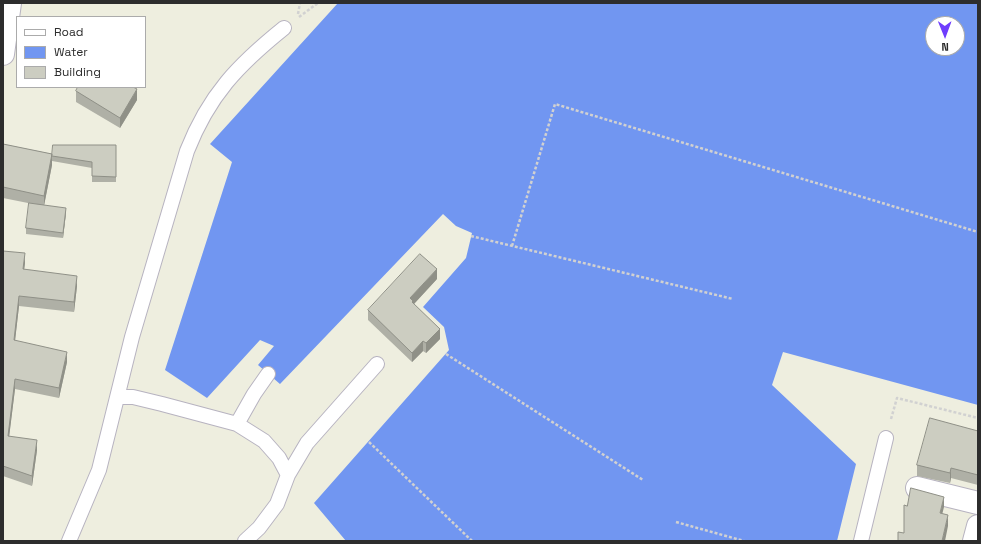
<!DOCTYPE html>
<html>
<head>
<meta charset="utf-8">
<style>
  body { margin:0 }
  #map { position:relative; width:981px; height:544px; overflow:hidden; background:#eeeedf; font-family:"Space Grotesk",sans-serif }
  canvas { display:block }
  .frame { position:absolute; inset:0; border:4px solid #2d2d2d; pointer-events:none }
  .legend { position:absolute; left:16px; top:16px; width:130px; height:72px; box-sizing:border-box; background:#fff; border:1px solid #ababab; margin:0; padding:5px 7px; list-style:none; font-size:12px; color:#2d2d2d }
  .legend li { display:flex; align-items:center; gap:8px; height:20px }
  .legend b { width:20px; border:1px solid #ababab }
  .north { position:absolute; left:925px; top:16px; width:40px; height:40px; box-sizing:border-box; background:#fff; border:1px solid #ababab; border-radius:50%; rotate:179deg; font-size:11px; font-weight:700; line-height:16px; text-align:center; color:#2d2d2d }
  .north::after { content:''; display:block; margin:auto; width:14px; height:18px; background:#6f3dfd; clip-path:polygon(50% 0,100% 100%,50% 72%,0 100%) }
</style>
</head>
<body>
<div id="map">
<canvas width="981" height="544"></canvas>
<div class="frame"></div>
<ul class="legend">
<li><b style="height:5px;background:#fff"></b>Road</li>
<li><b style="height:11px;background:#7196f1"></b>Water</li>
<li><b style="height:11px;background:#cccdc1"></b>Building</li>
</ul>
<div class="north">N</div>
</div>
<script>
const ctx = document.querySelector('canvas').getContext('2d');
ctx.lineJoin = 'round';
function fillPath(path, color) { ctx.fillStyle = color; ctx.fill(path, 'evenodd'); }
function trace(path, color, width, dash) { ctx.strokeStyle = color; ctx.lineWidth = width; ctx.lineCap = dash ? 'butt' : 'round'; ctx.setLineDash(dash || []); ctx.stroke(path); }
fillPath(new Path2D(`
  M 338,3 L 978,3 L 978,405 L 783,352 L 772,385 L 856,464 L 837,541 L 346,541 L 314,503 L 449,350 L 444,327 L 423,307 L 466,258 L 472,233 L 456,226 L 443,214 L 280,384 L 258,365 L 274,346 L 260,340 L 207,398 L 165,370 L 232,162 L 210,144 ZM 933,24 L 957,24 L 957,48 L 933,48 Z`), '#7196f1');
const lane = new Path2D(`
  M 118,397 L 133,397 L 162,404 L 237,424 L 264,441 L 279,458 L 288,475
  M 237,424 L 254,394 L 268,374
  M 69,541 L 99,470 L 132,337 L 187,151 C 209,95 238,65 284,28
  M 245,541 L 259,528 L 277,504 L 288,475 L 307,443 L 377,364
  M 861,541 L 886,438`);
const street = new Path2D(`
  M 3,54 L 10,3
  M 917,488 L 978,503
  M 974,541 L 978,526`);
trace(lane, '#b7b3c0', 16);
trace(street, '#b7b3c0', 24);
trace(new Path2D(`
  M 298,14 L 300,3
  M 299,17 L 318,3
  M 471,236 L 733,299
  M 512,246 L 555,104 L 978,232
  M 446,354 L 643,480
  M 891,419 L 897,398 L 978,418
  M 369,442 L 472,541
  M 676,522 L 744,541`), '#d1d1d1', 2.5, [3, 2]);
trace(lane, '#fff', 14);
trace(street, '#fff', 22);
fillPath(new Path2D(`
  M 76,91 L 137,100 L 120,128 L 76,102 Z
  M 3,144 L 52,154 L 116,145 L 116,182 L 92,182 L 92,168 L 52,161 L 52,165 L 44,205 L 66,213 L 63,238 L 26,234 L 26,228 L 33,204 L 3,198 Z
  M 3,251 L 25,263 L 24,269 L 77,286 L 74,312 L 19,306 L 15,340 L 67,362 L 59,398 L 15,389 L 9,436 L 37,450 L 32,486 L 3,476 Z
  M 437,279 L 414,304 L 440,339 L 426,353 L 423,351 L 412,362 L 368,320 L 368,310 Z
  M 978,431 L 978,485 L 951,478 L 950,483 L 917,476 L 917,465 Z`), '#afb0a6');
fillPath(new Path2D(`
  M 137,89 L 137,100 L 120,128 L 120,118 Z
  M 52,154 L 52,165 L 44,206 L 44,196 Z
  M 66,208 L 66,213 L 63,238 L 63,233 Z
  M 25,253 L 25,263 L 23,279 L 23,269 Z
  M 437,269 L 437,279 L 413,305 L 410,298 Z
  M 77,276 L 77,286 L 74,312 L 74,302 Z
  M 19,296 L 19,306 L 14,350 L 14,340 Z
  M 440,329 L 440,339 L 426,353 L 426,343 Z
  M 423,341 L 423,351 L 412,362 L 412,353 Z
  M 67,352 L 67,362 L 59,398 L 59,388 Z
  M 15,379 L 15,389 L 8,446 L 8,436 Z
  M 37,440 L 37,450 L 32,486 L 32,476 Z
  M 951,468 L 951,478 L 950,483 L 950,473 Z
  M 944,497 L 944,507 L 940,523 L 940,513 Z
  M 948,515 L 948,526 L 945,541 L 942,541 Z`), '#8f9087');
const building = new Path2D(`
  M 78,87 L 133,87 L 137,89 L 120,118 L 76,91 Z
  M 3,144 L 52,154 L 44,196 L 3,187 Z
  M 53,145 L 116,145 L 116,177 L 92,176 L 92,162 L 52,156 Z
  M 29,203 L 66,208 L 63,233 L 26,228 Z
  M 3,251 L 25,253 L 23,269 L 77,276 L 74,302 L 19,296 L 14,340 L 67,352 L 59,388 L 15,379 L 8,436 L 37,440 L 32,476 L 3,466 Z
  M 420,254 L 437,269 L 410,298 L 413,301 L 412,302 L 440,329 L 426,343 L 423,341 L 412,353 L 368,310 Z
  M 930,418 L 978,431 L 978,475 L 951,468 L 950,473 L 917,465 Z
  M 911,488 L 944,497 L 940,513 L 948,515 L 942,541 L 898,541 L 898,532 L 904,533 L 904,505 L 907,506 Z`);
fillPath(building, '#cccdc1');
trace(building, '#8f9087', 1);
</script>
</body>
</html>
